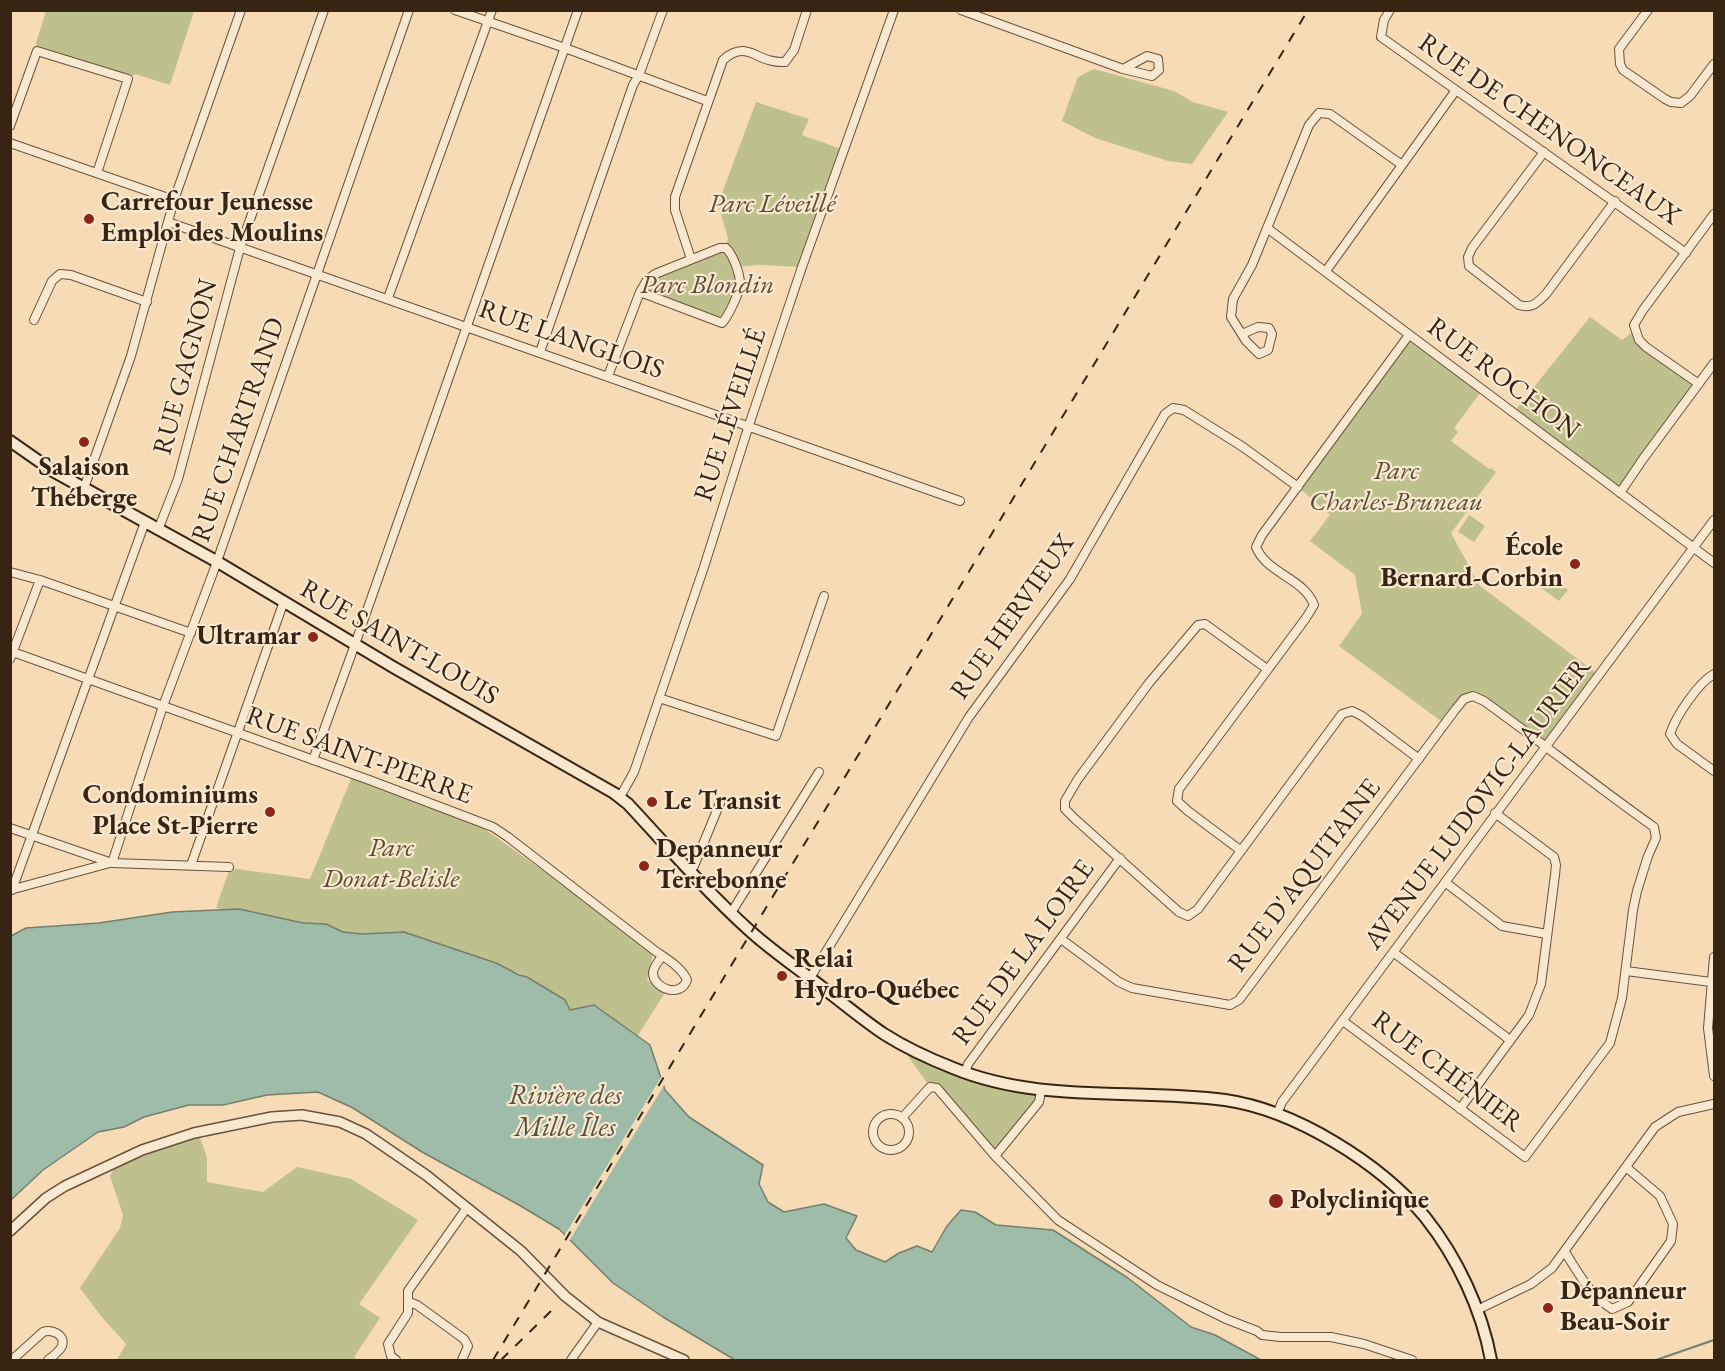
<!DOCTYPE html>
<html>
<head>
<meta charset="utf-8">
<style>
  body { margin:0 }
  #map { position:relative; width:1725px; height:1371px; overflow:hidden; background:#f6dbb6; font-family:"EB Garamond",serif }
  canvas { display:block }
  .frame { position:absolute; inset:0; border:12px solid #382412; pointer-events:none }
</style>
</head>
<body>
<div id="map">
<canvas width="1725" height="1371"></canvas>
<div class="frame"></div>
</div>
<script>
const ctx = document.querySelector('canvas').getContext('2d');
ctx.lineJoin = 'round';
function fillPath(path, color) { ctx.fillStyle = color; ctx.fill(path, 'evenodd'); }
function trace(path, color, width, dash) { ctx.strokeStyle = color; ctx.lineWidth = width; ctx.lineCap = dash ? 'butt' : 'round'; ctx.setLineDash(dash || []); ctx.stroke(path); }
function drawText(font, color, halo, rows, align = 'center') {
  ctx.font = font + ' "EB Garamond",serif'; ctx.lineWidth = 4.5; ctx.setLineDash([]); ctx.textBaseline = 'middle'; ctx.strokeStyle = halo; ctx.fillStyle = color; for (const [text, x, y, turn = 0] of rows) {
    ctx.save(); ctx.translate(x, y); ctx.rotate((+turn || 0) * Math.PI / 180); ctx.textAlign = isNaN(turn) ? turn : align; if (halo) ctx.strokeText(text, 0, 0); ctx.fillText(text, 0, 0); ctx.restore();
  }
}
fillPath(new Path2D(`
  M 46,11 L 194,11 L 170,85 L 135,74 L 128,79 L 37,51 L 36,43 Z
  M 1094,69 L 1174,91 L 1193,102 L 1228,112 L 1192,164 L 1168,161 L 1095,138 L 1062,121 L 1078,77 Z
  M 756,102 L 809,119 L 802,135 L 844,150 L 802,267 L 759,265 L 735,267 L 740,285 L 722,323 L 640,292 L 647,280 L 726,248 L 728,238 L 718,204 Z
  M 1590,317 L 1622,340 L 1636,329 L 1639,339 L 1697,384 L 1619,492 L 1514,412 Z
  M 1409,335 L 1483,389 L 1454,428 L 1458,432 L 1451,441 L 1489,469 L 1491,468 L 1496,472 L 1451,533 L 1480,586 L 1599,675 L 1547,746 L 1484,701 L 1464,699 L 1445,724 L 1339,646 L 1362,614 L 1355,575 L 1310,541 L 1330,515 L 1298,487 Z
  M 1469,515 L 1485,526 L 1474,542 L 1458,532 Z
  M 1549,577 L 1568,590 L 1559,601 L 1540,587 L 1545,578 Z
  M 353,774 L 486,830 L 654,950 L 647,980 L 666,991 L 635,1040 L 578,1009 L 570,1010 L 519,973 L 392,934 L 349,933 L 216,908 L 230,868 L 310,879 Z
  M 895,1038 L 968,1071 L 1042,1087 L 1036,1104 L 995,1156 L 937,1089 L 930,1087 Z
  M 199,1135 L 207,1157 L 207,1182 L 263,1192 L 297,1167 L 351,1179 L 418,1220 L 359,1304 L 380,1318 L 354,1357 L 358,1360 L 117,1360 L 126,1344 L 101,1316 L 80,1288 L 120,1228 L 123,1215 L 110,1176 L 123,1152 Z`), '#bec08d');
const water = new Path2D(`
  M 239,909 L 303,923 L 326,924 L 343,932 L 362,934 L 404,932 L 496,963 L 519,975 L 527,977 L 565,1000 L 570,1010 L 594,1005 L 650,1045 L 665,1090 L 689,1117 L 763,1165 L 759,1184 L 768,1202 L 784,1212 L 824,1204 L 857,1216 L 846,1238 L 856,1250 L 885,1262 L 899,1253 L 917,1246 L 932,1252 L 947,1226 L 961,1210 L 975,1212 L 996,1225 L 1053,1230 L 1128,1278 L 1191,1327 L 1215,1335 L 1261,1360 L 735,1360 L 663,1317 L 613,1283 L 559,1229 L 519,1205 L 422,1152 L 353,1108 L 318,1092 L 267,1095 L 223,1105 L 189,1105 L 144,1117 L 124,1127 L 98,1132 L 43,1170 L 11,1200 L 11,936 L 26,928 L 99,923 L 172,912 Z`);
fillPath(water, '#9ebca8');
trace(water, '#757f6c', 1.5);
fillPath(new Path2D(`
  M 663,1074 L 666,1082 L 568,1243 L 563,1238 Z`), '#f6dbb6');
trace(new Path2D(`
  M 1656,1360 L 1714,1340`), '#757f6c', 2);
const minor = new Path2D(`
  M 455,10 L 565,48 L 707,101
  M 961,10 L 1123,69 L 1152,76 L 1159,70 L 1158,59 L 1147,56 L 1123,69
  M 1390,10 L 1384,20 L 1381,37 L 1686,253
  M 1648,10 L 1619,49 L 1620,64 L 1623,70 L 1665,99 L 1671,102 L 1681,103 L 1690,96 L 1714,64
  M 10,126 L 37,51 L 128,79 L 97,173
  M 10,143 L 174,200
  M 1544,152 L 1472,248 L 1468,257 L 1469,266 L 1519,305 C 1532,309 1537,303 1546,294 L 1615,201
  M 168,222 L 960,501
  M 1267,228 L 1714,563
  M 691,259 L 675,210 L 675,197 L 723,60 C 748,38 756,64 785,62 L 794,50 L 807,10
  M 1326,271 L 1456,90
  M 388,298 L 492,10
  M 34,320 L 52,281 L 60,274 L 71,275 L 147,302
  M 1242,334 L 1258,327 L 1269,328 L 1272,334 L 1268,350 L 1259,354 L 1246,341 L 1231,317 L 1233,299 L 1252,265 L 1309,125 L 1319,113 L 1330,114 L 1402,165
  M 540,352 L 633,85 L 639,75 L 663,10
  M 608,376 L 640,292 L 647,280 L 655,274 L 720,248 L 726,248 C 733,255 740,273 740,284 C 740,292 728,317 722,323 L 640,292
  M 1699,384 L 1646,347 L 1639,340 L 1634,325 L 1643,310 L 1714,214
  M 84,488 L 131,356 L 174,200 L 241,10
  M 1620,493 L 1643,459 L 1714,363
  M 158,530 L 178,479 L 240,248 L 324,10
  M 10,572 L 40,580 L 191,633
  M 10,651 L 372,781 L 493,827 L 508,837 L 654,950 C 665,958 682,967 687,980 C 680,999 653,988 653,973 C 653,967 659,961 662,956
  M 10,659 L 40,580
  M 1267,669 L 1205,624 L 1198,625 L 1149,683 L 1078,779 L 1065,801 L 1065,809 L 1075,819 L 1179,912 L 1188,916 L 1198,909 L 1342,714 L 1352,711 L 1362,716 L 1419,759
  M 1714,674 C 1698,683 1676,716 1670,734 L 1677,744 L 1714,771
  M 659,698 L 776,736 L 824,596
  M 313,760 L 358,636 L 578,10
  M 620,797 L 634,772 L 704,567 L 749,425 L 802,267 L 894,10
  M 10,828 L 112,863 L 229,867
  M 1240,850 L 1188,811 L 1177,801 L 1179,789 L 1306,618 L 1314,605 C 1304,578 1267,574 1256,547 L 1262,535 L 1409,335
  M 112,863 L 163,706 L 214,570 L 409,10
  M 191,865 L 284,601
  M 690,871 L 694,866 L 720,803
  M 1445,882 L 1502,926 L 1547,934
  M 10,890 L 110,863
  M 12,890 L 145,522
  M 731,913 L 819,772
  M 1061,939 L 1119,982 L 1132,988 L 1230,1005 L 1239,1000 L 1455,710 L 1464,699 L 1473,696 L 1484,701 C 1541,742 1596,786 1654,827 L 1656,838 L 1648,856 L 1637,891 L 1633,910 L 1622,998 L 1610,1043 L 1525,1157 L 1343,1021
  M 1393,952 L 1510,1040
  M 1714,957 L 1708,1028 L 1714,1076
  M 1626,971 L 1711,982
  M 810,978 L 969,717 L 1070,579 L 1165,414 L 1173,408 L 1184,410 L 1243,447 L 1298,487
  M 965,1073 L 968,1064 L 1120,858
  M 1460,1109 L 1529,1015 L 1541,984 L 1555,875 L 1556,865 L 1554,857 L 1495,813
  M 1277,1114 L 1282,1102 L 1714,520
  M873 1132a18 18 0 1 1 36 0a18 18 0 1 1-36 0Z
  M 902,1118 L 930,1087 L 937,1088 L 995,1156 L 1058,1220 L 1157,1285 L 1226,1319 L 1257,1331 L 1262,1335 L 1281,1337 L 1331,1337 L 1364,1344 L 1412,1360
  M 995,1156 L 1039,1102 L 1041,1091
  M 1565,1252 C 1579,1274 1590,1295 1612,1309 L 1628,1302 L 1671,1241 L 1673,1224 L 1660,1196 L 1626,1167
  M 409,1302 L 417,1305 L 464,1339 L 468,1346 L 462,1360
  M 1477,1310 L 1531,1284 L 1552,1268 L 1655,1127 L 1678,1112 L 1714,1104
  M 12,1360 L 43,1332 C 51,1329 66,1334 62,1346 C 60,1351 52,1357 48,1360
  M 396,1360 L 391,1356 L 388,1344 L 408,1313 L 408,1291 L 466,1209
  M 571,1360 L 598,1322`);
const tertiary = new Path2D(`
  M 10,1231 L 46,1198 L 65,1186 L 142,1150 L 194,1133 L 272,1117 L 302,1115 L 340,1122 L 366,1134 L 426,1175 L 521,1251 L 565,1296 L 598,1322 L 684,1360`);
const secondary = new Path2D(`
  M 10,441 L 53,471 L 216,561 L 393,667 L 614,793 L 628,804 C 668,847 706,891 749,930 C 772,951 799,969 823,988 C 843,1003 863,1020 884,1034 C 906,1048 930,1059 953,1068 C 1040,1104 1134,1088 1225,1100 C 1295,1110 1380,1163 1425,1217 C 1457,1257 1482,1310 1491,1360`);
trace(minor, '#68523b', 10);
trace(tertiary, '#68523b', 12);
trace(secondary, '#382412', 14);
trace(minor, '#f9e8d0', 8);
trace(tertiary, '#f9e8d0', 9);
trace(secondary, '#f9e8d0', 10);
trace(new Path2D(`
  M 493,1360 L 1308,10
  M 501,1360 L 551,1311`), '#382412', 2, [10, 10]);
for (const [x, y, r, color] of [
  [89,219,6,"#8f2418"],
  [84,442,6,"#8f2418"],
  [1575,564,6,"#8f2418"],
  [313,637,6,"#8f2418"],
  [652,802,6,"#8f2418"],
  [270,812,6,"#8f2418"],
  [644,866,6,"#8f2418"],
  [782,976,6,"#8f2418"],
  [1276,1201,8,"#8f2418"],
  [1548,1308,6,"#8f2418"]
]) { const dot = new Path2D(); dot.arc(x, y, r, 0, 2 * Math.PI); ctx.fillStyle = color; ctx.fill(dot); trace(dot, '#f9e8d0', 2); }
drawText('27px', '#382412', '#f9e8d0', [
  ["RUE DE CHENONCEAUX",1549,130,35],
  ["RUE LANGLOIS",571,340,19],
  ["RUE GAGNON",186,367,-75],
  ["RUE ROCHON",1503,379,37],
  ["RUE LÉVEILLÉ",731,415,-72],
  ["RUE CHARTRAND",239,430,-71],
  ["RUE HERVIEUX",1013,617,-55],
  ["RUE SAINT-LOUIS",399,643,30],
  ["RUE SAINT-PIERRE",359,756,20],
  ["AVENUE LUDOVIC-LAURIER",1478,804,-53],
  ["RUE D'AQUITAINE",1305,876,-53],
  ["RUE DE LA LOIRE",1024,953,-54],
  ["RUE CHÉNIER",1447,1072,37]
]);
drawText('bold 27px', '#382412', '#f9e8d0', [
  ["Carrefour Jeunesse",101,203],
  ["Emploi des Moulins",101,234],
  ["Salaison",84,468,"center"],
  ["Théberge",84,499,"center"],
  ["École",1563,548,"right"],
  ["Bernard-Corbin",1563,579,"right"],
  ["Ultramar",301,637,"right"],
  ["Condominiums",258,796,"right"],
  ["Place St-Pierre",258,827,"right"],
  ["Le Transit",664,802],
  ["Depanneur",656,850],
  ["Terrebonne",656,881],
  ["Relai",794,960],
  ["Hydro-Québec",794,991],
  ["Polyclinique",1290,1201],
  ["Dépanneur",1560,1292],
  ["Beau-Soir",1560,1323]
], 'left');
drawText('italic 27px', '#5a4b31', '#f9e8d0', [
  ["Parc Léveillé",772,205],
  ["Parc Blondin",707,286],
  ["Parc",1396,472],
  ["Charles-Bruneau",1396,503],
  ["Parc",391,849],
  ["Donat-Belisle",391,880]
]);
drawText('italic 28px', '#57523f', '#f9e8d0', [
  ["Rivière des",565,1096],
  ["Mille Îles",565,1128]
]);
</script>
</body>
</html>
